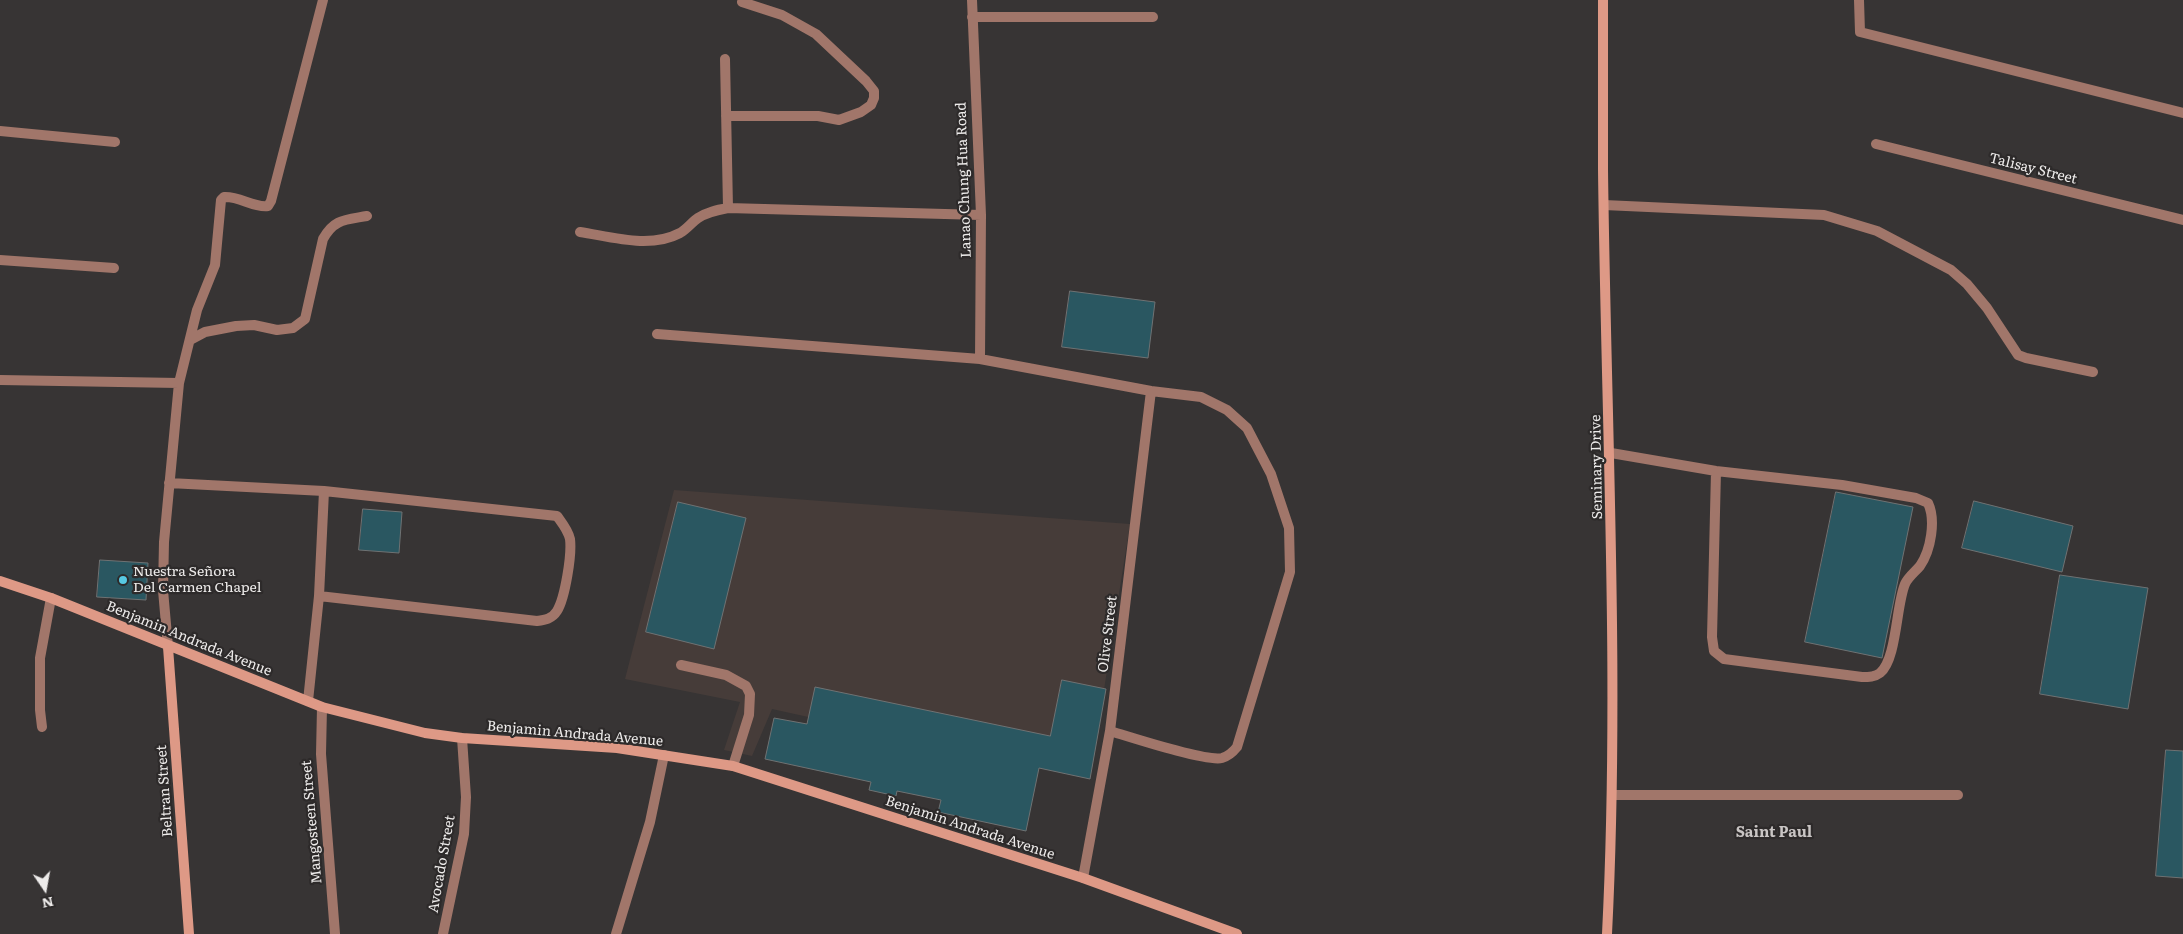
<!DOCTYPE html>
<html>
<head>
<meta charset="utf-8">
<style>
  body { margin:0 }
  #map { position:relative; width:2183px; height:934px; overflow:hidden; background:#373434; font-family:Literata,serif }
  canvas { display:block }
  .north { position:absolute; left:20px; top:864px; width:50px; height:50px; -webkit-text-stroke:4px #2d2a2a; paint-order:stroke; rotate:168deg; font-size:14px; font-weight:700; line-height:20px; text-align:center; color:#edebea }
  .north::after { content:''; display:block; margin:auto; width:18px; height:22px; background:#edebea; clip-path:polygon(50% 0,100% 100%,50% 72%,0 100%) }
</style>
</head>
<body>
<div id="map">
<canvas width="2183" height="934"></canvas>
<div class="north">N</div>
</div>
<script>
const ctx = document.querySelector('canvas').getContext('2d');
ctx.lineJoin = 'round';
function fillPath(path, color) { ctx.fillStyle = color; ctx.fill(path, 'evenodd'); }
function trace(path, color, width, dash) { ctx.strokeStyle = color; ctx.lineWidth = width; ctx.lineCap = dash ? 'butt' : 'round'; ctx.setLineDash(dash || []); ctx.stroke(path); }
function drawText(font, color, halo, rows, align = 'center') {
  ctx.font = font + ' Literata,serif'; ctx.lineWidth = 4.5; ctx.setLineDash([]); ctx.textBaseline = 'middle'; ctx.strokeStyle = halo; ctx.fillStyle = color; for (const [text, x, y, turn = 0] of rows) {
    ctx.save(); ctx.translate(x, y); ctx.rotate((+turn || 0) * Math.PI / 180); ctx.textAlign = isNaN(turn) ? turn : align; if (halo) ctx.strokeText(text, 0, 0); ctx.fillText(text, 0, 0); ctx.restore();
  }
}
fillPath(new Path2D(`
  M 674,490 L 1130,524 L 1090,779 L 772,709 L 752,756 L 724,750 L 740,702 L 625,679 Z`), '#463c39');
const building = new Path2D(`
  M 1070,291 L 1155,302 L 1148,358 L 1062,347 Z
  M 1836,492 L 1913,507 L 1882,658 L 1805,642 Z
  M 1974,501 L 2073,526 L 2062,572 L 1962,548 Z
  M 678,502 L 746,518 L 714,649 L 646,632 Z
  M 363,509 L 402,512 L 399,553 L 359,550 Z
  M 100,560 L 148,563 L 146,600 L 97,597 Z
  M 2060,575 L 2148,588 L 2128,709 L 2040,694 Z
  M 1062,680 L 1106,689 L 1090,779 L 1039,768 L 1026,831 L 938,812 L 941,800 L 897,791 L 896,796 L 869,790 L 871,782 L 765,759 L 774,718 L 807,724 L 815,687 L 1050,736 Z
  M 2166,750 L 2183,751 L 2183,878 L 2156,876 Z`);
fillPath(building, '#2a5761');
trace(building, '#6f7273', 1);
trace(new Path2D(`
  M 1876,144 L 2183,220
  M 1604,205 L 1824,215 L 1877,231 L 1951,270 L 1967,284 L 1987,308 L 2018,355 L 2026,358 L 2093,372
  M 1611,453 L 1716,471 L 1842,485 L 1916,498 L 1928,503 C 1936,520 1931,550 1920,566 C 1915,572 1908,577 1905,584 C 1896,605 1897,659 1880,673 C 1875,677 1868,677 1862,677 L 1724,659 L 1714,651 L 1712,637 L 1716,471
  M 681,665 L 726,675 L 746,686 L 750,694 L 749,715 L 733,766`), '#a1766a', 10);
trace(new Path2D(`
  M 972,0 L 981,215 L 980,359
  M 1859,0 L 1860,32 L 2183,113
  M 972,17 L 1153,17
  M 725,59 L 728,208
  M 726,116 L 818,116 L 839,120 L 861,112 L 871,105 L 874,98 L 874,91 L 866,81 L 816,34 L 782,15 L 742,2
  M 0,131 L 115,142
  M 580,232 C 612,237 650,249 680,233 C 687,229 692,222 698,218 C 707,212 717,210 728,208 L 981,215
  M 0,260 L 114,268
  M 657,334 L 980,359 L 1151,391 L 1201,397 L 1227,410 L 1247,428 L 1271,474 L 1289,528 L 1290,572 L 1237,747 C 1233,752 1229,756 1222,758 C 1206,762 1130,737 1110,731
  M 190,340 L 205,332 L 236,326 L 254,325 L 277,330 L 293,328 L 305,319 L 323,239 C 334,219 345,220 367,216
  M 0,380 L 179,383
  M 169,483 L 324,491 L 557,516 C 562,523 568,530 570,539 C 572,555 565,598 557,611 C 552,619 545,620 537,621 L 319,596
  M 168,647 L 163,590 L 164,542 L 179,383 L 197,310 L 215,265 L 221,200 L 224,197 C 240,196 253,208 268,206 L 271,201 L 323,0
  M 308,701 L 319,596 L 324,491
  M 322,707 L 321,754 L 335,934
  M 42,727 L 40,710 L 40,658 L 51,598
  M 1613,795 L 1958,795
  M 1083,878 L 1110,731 L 1151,391
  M 443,934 L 464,834 L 466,797 L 462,738
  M 616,934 L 650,822 L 664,755`), '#a1766a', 10);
trace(new Path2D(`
  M 1603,0 C 1603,56 1603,113 1603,169 C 1606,424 1620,679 1607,934
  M 0,581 L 51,598 L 322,707 L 425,733 L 462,738 L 617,748 L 733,766 L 1083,878 L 1237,934
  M 168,647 L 189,934`), '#de9986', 10);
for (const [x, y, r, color] of [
  [123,580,5,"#57c9e2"]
]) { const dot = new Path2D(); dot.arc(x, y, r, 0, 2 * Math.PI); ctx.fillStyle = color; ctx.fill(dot); trace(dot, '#2d2a2a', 2); }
drawText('14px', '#edebea', '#2d2a2a', [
  ["Talisay Street",2033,169,14],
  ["Lanao Chung Hua Road",964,180,-92],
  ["Seminary Drive",1597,467,-91],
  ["Olive Street",1108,634,-83],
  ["Benjamin Andrada Avenue",189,639,22],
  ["Benjamin Andrada Avenue",575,734,5],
  ["Beltran Street",165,791,-94],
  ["Mangosteen Street",312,822,-95],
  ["Benjamin Andrada Avenue",970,828,18],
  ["Avocado Street",442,864,-80]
]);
drawText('14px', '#edebea', '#2d2a2a', [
  ["Nuestra Señora",133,572],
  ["Del Carmen Chapel",133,588]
], 'left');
drawText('bold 15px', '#c9c5c4', '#2d2a2a', [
  ["Saint Paul",1774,833]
]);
</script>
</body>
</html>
